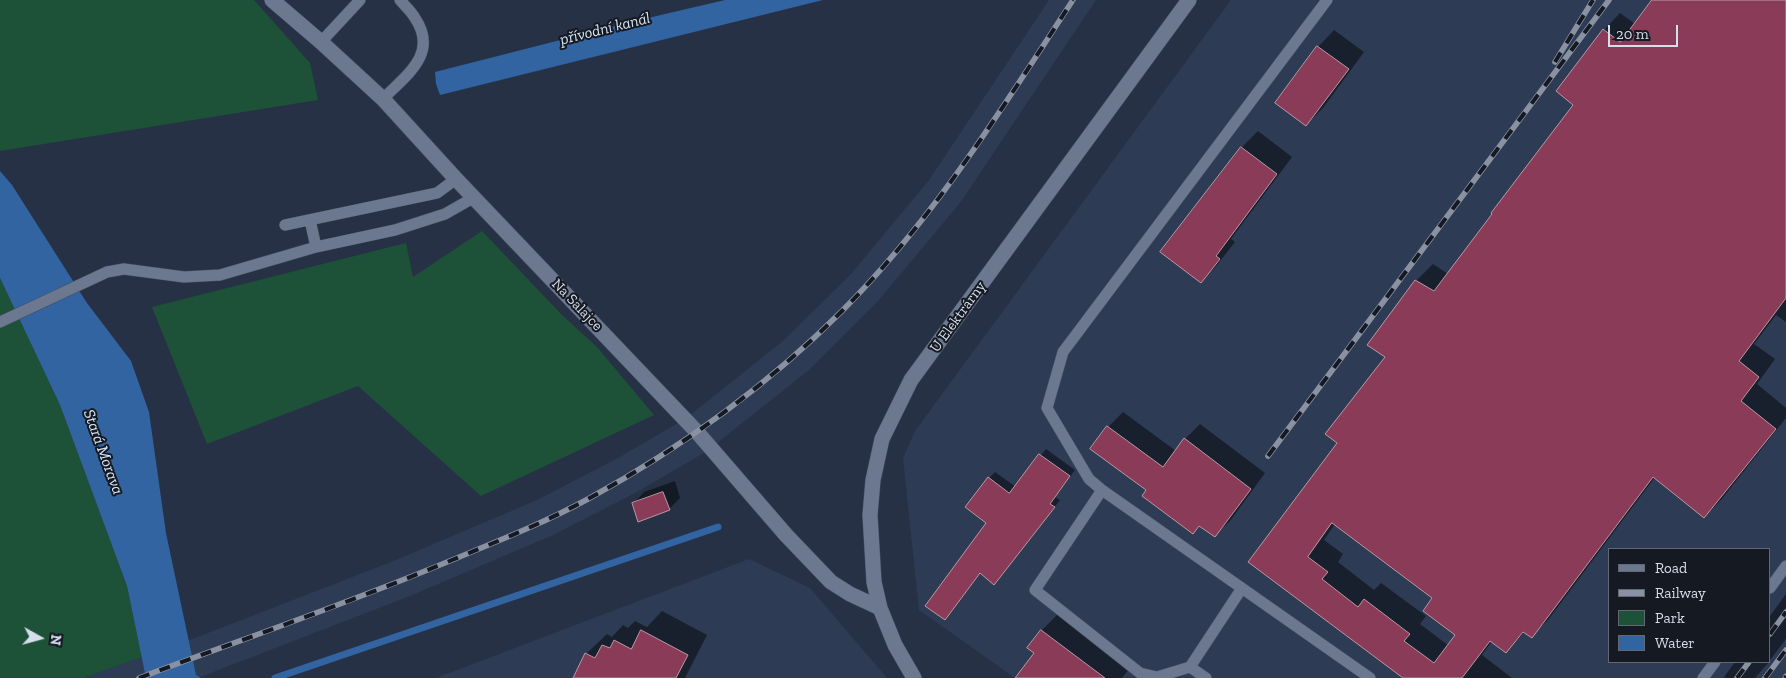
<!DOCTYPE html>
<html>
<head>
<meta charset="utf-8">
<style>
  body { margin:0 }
  #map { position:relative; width:1786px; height:678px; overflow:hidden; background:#273145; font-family:"Zilla Slab",serif }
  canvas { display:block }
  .legend { position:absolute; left:1608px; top:548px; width:162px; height:115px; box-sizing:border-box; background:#141922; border:1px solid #626872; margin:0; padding:6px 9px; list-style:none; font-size:15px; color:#d7deeb }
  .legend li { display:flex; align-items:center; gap:10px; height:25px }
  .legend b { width:25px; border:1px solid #626872 }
  .north { position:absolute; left:15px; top:613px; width:50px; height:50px; -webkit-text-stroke:4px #141922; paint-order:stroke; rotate:97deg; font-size:14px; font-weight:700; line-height:20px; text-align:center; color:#d7deeb }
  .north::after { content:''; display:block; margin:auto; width:18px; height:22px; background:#d7deeb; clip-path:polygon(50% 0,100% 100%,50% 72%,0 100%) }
  .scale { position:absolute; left:1608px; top:25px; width:70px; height:22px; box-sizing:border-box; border:2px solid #d7deeb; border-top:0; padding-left:6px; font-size:15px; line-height:18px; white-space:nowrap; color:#d7deeb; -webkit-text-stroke:4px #141922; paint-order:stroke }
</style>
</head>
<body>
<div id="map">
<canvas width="1786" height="678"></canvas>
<ul class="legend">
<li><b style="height:6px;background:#6b788f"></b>Road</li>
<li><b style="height:6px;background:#8a92a2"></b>Railway</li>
<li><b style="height:14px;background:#1d5239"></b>Park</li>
<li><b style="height:14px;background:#3164a0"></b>Water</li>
</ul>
<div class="north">N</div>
<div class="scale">20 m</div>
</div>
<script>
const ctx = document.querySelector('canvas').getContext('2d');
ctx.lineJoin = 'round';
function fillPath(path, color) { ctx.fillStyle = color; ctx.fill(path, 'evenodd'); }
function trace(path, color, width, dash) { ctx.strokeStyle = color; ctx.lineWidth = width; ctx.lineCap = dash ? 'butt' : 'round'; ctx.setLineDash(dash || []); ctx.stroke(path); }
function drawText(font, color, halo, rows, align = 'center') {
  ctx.font = font + ' "Zilla Slab",serif'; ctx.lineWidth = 4; ctx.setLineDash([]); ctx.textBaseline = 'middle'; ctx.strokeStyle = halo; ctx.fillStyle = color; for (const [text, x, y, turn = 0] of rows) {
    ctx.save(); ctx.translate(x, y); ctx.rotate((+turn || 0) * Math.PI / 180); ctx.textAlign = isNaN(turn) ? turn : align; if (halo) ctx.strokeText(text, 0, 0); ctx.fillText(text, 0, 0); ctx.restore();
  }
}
fillPath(new Path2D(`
  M 1049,0 L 1096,0 L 960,203 L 879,300 L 809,370 L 707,451 L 637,492 L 553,535 L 410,596 L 208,674 L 197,678 L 83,678 L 195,638 L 396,560 L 537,500 L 618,458 L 685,419 L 783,341 L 851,274 L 929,180 Z
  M 1231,0 L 1786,0 L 1786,678 L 1015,678 L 919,610 L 903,458 L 915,431 ZM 1610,549 L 1770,549 L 1770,662 L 1610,662 Z
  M 749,559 L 810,588 L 887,678 L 436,678 Z`), '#2e3b55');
fillPath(new Path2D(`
  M 0,0 L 254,0 L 310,63 L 318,100 L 0,151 Z
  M 482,231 L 562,315 L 597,347 L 654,415 L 481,496 L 358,386 L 207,444 L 152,307 L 406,243 L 413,277 Z
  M 0,278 L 60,405 L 127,586 L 142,657 L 83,678 L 0,678 Z`), '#1d5239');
fillPath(new Path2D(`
  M 725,0 L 823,0 L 440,95 L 436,84 L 435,72 L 631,22 Z
  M 0,171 L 12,185 L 87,303 L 131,361 L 149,412 L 166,533 L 196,675 L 201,678 L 146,678 L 127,586 L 60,405 L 0,278 Z`), '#3164a0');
fillPath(new Path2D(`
  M 1653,0 L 1786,0 L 1786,322 L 1776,315 L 1754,344 L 1775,359 L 1757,384 L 1786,408 L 1786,418 L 1721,500 L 1704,517 L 1655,477 L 1548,620 L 1531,637 L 1525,632 L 1506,651 L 1492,641 L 1482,655 L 1512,678 L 1405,678 L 1250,562 L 1339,443 L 1387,356 L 1416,281 L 1433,264 L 1448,274 L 1575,104 L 1604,30 L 1620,13 L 1635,24 ZM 1335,524 L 1434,598 L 1457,635 L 1449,646 L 1420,624 L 1426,616 L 1381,583 L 1374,590 L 1338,562 L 1343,554 L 1324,540 Z
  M 1334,30 L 1364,52 L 1323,108 L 1306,125 L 1277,102 L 1318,47 Z
  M 1258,131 L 1292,157 L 1231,239 L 1235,242 L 1217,265 L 1201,282 L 1162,252 L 1242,147 Z
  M 1123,412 L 1176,451 L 1185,439 L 1200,424 L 1265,473 L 1230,521 L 1214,536 L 1200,525 L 1193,533 L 1148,490 L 1108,427 Z
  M 1046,449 L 1075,470 L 1055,497 L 1060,500 L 1000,577 L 994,583 L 981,572 L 945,619 L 988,523 L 989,478 L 995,472 L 1016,487 Z
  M 675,481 L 680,498 L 669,509 L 633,504 L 644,492 Z
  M 1786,594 L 1786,639 L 1770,660 L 1770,616 Z
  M 1062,610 L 1133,664 L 1122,678 L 1023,678 L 1036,653 L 1029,648 L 1042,630 Z
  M 662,611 L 707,635 L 685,678 L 574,678 L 586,654 L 607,634 L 612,637 L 623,625 L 628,628 L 635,621 L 647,627 Z
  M 1735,662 L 1769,662 L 1755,678 L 1726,678 L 1724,677 Z`), '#0007');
trace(new Path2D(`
  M 275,678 L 718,527`), '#3164a0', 7);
const building = new Path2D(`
  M 1652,0 L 1786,0 L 1786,298 L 1739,361 L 1759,377 L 1741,401 L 1776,429 L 1704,518 L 1653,477 L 1532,638 L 1523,632 L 1506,653 L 1490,641 L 1462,678 L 1403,678 L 1248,562 L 1337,443 L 1325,434 L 1385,357 L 1367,345 L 1415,280 L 1434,291 L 1492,214 L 1491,213 L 1573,105 L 1556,91 L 1603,29 L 1620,42 ZM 1332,523 L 1432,598 L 1423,611 L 1455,635 L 1434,663 L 1404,641 L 1410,634 L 1364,599 L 1358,607 L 1322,579 L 1328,572 L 1308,557 Z
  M 1317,46 L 1349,69 L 1306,126 L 1275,103 Z
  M 1241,147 L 1277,174 L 1216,256 L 1220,259 L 1201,283 L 1160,252 Z
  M 1107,426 L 1163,467 L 1184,438 L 1251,489 L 1215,537 L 1199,526 L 1193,534 L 1142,496 L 1146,490 L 1090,449 Z
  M 1039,454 L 1070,476 L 1050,504 L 1055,507 L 994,585 L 980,573 L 945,620 L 925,606 L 986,523 L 965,507 L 988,477 L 1009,493 Z
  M 663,492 L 670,510 L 638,522 L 632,503 Z
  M 641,630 L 688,655 L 676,678 L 573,678 L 585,653 L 595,658 L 602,645 L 610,648 L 614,640 L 631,649 Z
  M 1041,630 L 1105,678 L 1015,678 L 1034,653 L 1027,648 Z`);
fillPath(building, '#8a3b58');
trace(building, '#b999a2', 1);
const lane = new Path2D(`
  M 1327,0 L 1063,352 L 1047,408 L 1089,479 L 1102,490 L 1370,678
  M 321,42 L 360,0
  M 383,99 C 406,75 439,54 415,18 C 411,11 405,6 400,0
  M 310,220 L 316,247
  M 285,225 L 437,193 L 456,179
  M 0,322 L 107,272 L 124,269 L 184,277 L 220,275 L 316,247 L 395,230 L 445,214 L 473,198
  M 1102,490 L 1035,590 L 1140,673 L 1157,677 L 1190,667
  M 1770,588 L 1786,566
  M 1206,678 L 1190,667 L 1242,588
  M 1703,678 L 1715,662`);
const street = new Path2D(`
  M 272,0 L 321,42 L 383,99 L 456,179 L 697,432 L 786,535 L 831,582 L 850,594 L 880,608
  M 914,678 L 895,645 L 880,608 L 874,582 L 870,515 L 873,480 L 882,439 L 911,380 L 1189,0`);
trace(lane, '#434c5d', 12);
trace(street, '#434c5d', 16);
trace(lane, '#6b788f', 11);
trace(street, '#6b788f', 15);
const rail = new Path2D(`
  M 1555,62 L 1593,0
  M 1268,456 L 1609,0
  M 1770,634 L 1786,612
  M 139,678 C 243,639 349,603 452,560 C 498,541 544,523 588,499 C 681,448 767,386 842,311 C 934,219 1002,108 1073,0
  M 1737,678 L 1749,662
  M 1765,678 L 1786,650
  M 1785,678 L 1786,676`);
trace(rail, '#8a92a2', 5.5);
trace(rail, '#141922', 4, [11]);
drawText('15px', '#d7deeb', '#141922', [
  ["Na Salajce",577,305,46],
  ["U Elektrárny",958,317,-54]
]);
drawText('italic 16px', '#d8e6f7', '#141922', [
  ["přívodní kanál",605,29,-14],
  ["Stará Morava",103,452,70]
]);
</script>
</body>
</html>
